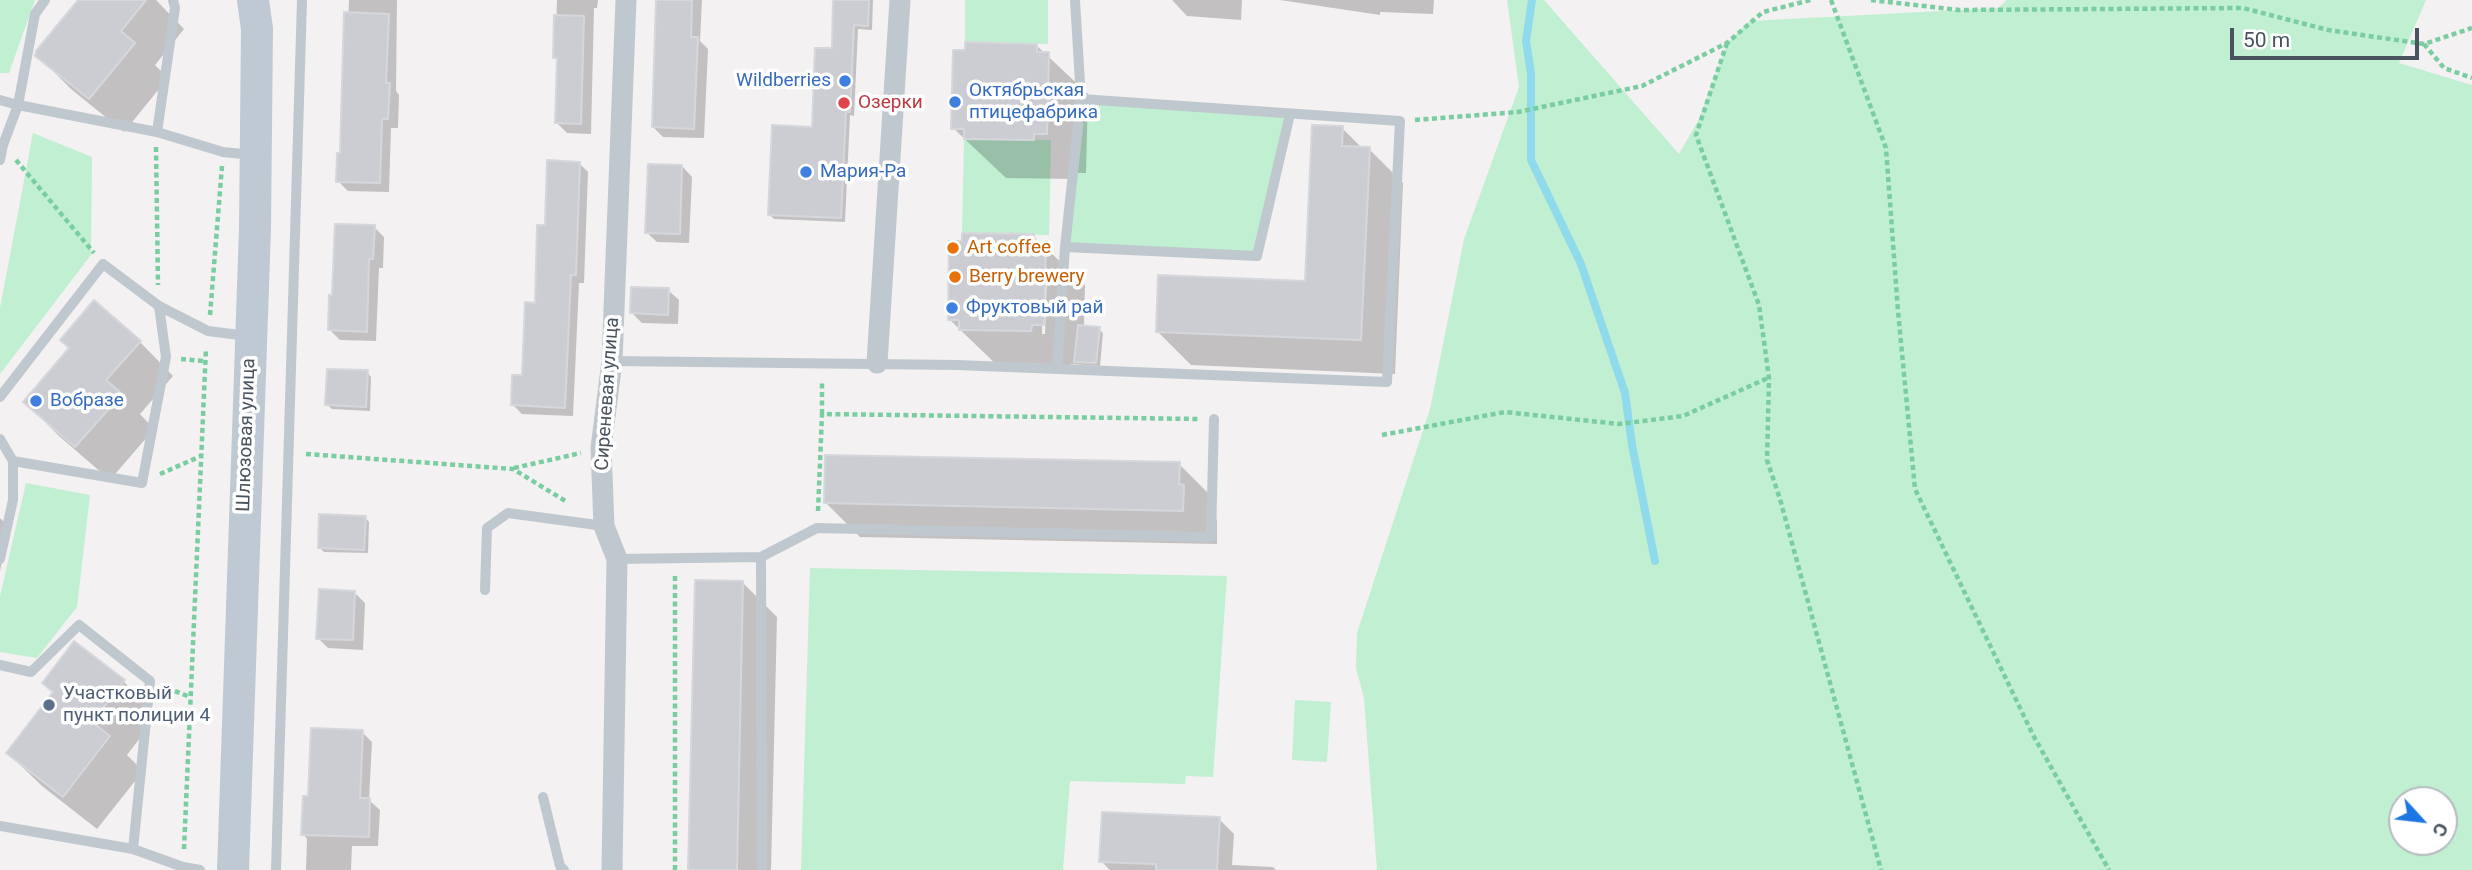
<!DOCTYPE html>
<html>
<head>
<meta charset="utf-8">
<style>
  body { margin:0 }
  #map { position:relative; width:2472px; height:870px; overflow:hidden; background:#f3f1f1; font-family:Roboto,sans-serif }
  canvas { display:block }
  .north { position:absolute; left:2388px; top:786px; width:70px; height:70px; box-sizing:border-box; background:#fff; border:2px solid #b6bbbf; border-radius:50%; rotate:117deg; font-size:19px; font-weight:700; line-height:28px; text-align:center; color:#49545e }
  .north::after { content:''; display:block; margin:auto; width:24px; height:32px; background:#1c77e2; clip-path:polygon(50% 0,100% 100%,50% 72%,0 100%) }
  .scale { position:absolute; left:2230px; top:28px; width:189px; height:32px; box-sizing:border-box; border:4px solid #49545e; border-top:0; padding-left:9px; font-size:21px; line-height:24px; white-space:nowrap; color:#49545e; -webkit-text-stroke:5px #fff; paint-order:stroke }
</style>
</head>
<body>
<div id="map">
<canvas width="2472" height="870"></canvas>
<div class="north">С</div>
<div class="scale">50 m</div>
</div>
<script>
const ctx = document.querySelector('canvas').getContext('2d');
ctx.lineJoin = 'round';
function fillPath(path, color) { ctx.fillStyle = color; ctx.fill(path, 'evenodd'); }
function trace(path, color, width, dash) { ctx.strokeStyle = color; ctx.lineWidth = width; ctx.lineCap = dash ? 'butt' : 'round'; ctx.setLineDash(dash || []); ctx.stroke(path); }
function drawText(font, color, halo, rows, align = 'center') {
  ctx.font = font + ' Roboto,sans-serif'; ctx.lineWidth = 7; ctx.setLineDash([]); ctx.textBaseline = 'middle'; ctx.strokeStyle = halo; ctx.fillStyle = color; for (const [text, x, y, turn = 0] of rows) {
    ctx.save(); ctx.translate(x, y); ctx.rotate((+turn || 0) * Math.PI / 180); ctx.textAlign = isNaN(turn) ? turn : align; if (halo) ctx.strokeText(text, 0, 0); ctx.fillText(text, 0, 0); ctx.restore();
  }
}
fillPath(new Path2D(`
  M 0,0 L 35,0 L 9,73 L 0,73 Z
  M 965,0 L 1048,0 L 1048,44 L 965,42 Z
  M 1507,0 L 1544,0 L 1679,154 L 1699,119 L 1727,43 L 1750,21 L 1998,8 L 2007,0 L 2426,0 L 2399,63 L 2472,85 L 2472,870 L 1377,870 L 1364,698 L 1356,668 L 1357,633 L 1430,409 L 1464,239 L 1519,87 ZM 2402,800 L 2444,800 L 2444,842 L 2402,842 Z
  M 1081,99 L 1290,114 L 1257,256 L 1065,247 Z
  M 33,133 L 92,157 L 91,255 L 0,374 L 0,308 Z
  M 964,139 L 1051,140 L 1049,235 L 962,233 Z
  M 26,483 L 90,495 L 77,607 L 37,658 L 0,652 L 0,596 Z
  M 810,568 L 1227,576 L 1213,777 L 1186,776 L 1185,784 L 1070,781 L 1063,870 L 801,870 Z
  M 1295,700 L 1331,702 L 1327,762 L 1292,760 Z`), '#c1efd2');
fillPath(new Path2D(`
  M 80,0 L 156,0 L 184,29 L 155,65 L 168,78 L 124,132 L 71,89 L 37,55 Z
  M 349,0 L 397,0 L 396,91 L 399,95 L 398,128 L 391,128 L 389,192 L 348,191 L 338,181 L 342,155 Z
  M 557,0 L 598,0 L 597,8 L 594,8 L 591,134 L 567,133 L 556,122 L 558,61 L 555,58 Z
  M 658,0 L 702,0 L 700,41 L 708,49 L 704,138 L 663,137 L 653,127 Z
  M 835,0 L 873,0 L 872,30 L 858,29 L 854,116 L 850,115 L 845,222 L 774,219 L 769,214 L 813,129 L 833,50 Z
  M 1172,0 L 1242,0 L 1241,20 L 1187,16 Z
  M 1280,0 L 1434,0 L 1433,14 L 1380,12 L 1380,15 Z
  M 1036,45 L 1088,94 L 1086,173 L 1074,173 L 1073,179 L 1006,178 L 953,128 Z
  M 1342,128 L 1363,149 L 1369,149 L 1403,183 L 1395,374 L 1191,365 L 1157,331 L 1306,283 Z
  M 579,163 L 588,172 L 584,283 L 579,283 L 573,416 L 522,414 L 513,405 L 523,377 L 547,227 Z
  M 682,166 L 692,177 L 689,243 L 657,242 L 646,232 Z
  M 374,227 L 384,237 L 383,268 L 379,268 L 376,341 L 340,340 L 330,330 Z
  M 1033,236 L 1085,285 L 1084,327 L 1099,329 L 1103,333 L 1100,366 L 1071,364 L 1070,370 L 1001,369 L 950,320 ZM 1043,273 L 1047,273 L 1045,334 L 1042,334 Z
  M 668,290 L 679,300 L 678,324 L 642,323 L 632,313 Z
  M 140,342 L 173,376 L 140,414 L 154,429 L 110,480 L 59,436 L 25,402 Z
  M 367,372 L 371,377 L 370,411 L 332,409 L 327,405 Z
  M 1179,464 L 1213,498 L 1213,516 L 1217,520 L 1217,544 L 860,537 L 826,503 Z
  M 365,517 L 369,522 L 368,553 L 324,552 L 319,547 Z
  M 0,518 L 9,527 L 0,571 Z
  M 743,583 L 777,617 L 771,870 L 690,870 Z
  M 355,593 L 365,603 L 363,650 L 328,648 L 318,638 Z
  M 75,644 L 124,682 L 157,716 L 127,755 L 143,771 L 97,829 L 42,786 L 8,753 L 55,693 Z
  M 362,732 L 372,742 L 369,800 L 380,810 L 378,846 L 352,846 L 351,870 L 306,870 L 307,839 L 303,834 L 310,798 Z
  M 1219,819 L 1234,834 L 1232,865 L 1273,867 L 1276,870 L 1110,870 L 1101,861 Z`), '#0003');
trace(new Path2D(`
  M 1532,0 L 1526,41 L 1531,74 L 1531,160 L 1581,264 L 1625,393 L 1632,445 L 1655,561`), '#8fdaeb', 8);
const building = new Path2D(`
  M 78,0 L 146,0 L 121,31 L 135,43 L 89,99 L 35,56 L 36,51 Z
  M 656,0 L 692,0 L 691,37 L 698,37 L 694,129 L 652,127 Z
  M 833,0 L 869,0 L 868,26 L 854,25 L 850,112 L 846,112 L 841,218 L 768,215 L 772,125 L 812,127 L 815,48 L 832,48 Z
  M 344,12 L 389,14 L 386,83 L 390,83 L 388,119 L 382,119 L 380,183 L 336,182 L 337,153 L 340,153 Z
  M 554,15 L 584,16 L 581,124 L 555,123 L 557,58 L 553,58 Z
  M 965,42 L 1037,44 L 1037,52 L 1049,52 L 1047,134 L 1034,134 L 1034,140 L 964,139 L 964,129 L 951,129 L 953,50 L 965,50 Z
  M 1312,125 L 1343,126 L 1342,146 L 1370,147 L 1361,340 L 1156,332 L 1158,275 L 1305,281 Z
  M 547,160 L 580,162 L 576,275 L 571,275 L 565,408 L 511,405 L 512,375 L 522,375 L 525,302 L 535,303 L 537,225 L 545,225 Z
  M 648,164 L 682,165 L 680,234 L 645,233 Z
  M 335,224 L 375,225 L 373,259 L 369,259 L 367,332 L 328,330 L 329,295 L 332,295 Z
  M 962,233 L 1034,234 L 1034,243 L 1046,243 L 1044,325 L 1032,325 L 1031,331 L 959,330 L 959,320 L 948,320 L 949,241 L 962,241 Z
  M 631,287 L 669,288 L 668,315 L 630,313 Z
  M 94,300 L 141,341 L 106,380 L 122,394 L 75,447 L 23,402 L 69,348 L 60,340 Z
  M 1078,325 L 1100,327 L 1096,363 L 1074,362 Z
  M 327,369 L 368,370 L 366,407 L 325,405 Z
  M 825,455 L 1180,462 L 1179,484 L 1184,485 L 1183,511 L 824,503 Z
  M 319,514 L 366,516 L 364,550 L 318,548 Z
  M 695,580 L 743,581 L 737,870 L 688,870 Z
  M 319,589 L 355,591 L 353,640 L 316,639 Z
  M 74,641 L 125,680 L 92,722 L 110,736 L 63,797 L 6,753 L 53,692 L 42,683 Z
  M 311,728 L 363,730 L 360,798 L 370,798 L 369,837 L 301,835 L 303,796 L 308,796 Z
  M 1102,812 L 1220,817 L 1217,870 L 1156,870 L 1156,864 L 1099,862 Z`);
fillPath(building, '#cbcdd3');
trace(building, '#d5d7dc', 2);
trace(new Path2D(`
  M 1831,0 L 1886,148 L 1898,311 L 1915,489 L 2033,735 L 2109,870
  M 1871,0 L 1959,10 L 2243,8 L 2328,30 L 2424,44 L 2472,28
  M 1727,43 L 1696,135 L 1759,305 L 1769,378 L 1767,460 L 1780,499 L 1881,870
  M 2424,44 L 2444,68 L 2472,78
  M 1415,120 L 1518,112 L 1642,86 L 1727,43 L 1763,12 L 1811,0
  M 156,147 L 158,285
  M 16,160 L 94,253
  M 210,315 L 222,166
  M 181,359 L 204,361
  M 822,414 L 822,380
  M 1382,435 L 1505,412 L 1619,424 L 1683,416 L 1768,378
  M 306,454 L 513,469 L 567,502
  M 514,468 L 581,453
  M 160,474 L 201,456
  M 818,511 L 822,414 L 1200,419
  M 167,688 L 190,697
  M 184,849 L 206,348
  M 675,870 L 675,573`), '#79cda1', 4.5, [5, 3.5]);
trace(new Path2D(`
  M 45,0 L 35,14 L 18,105 L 157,132 L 223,152 L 253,155
  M 0,100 L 18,105 L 3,145 L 0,160
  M 157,132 L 175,8 L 173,0
  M 1065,247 L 1257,256 L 1290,114
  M 612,361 L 957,365 L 1387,382 L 1400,121 L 1081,99
  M 1057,369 L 1065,247 L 1081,99 L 1075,0
  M 0,397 L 103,264 L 159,306 L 208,331 L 247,336
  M 0,439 L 13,461 L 13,500 L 0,559
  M 13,461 L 142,483 L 166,357 L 159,306
  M 761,557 L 762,870
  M 617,559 L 761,557 L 817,528 L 1211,537 L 1214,419
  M 485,590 L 487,528 L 508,513 L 604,526
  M 0,665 L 31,672 L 79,625 L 150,681 L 133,849
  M 543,797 L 560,866 L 564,870
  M 0,826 L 133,849 L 183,867 L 200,870
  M 276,870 L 302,0`), '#bfc8cf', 10);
trace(new Path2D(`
  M 877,363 L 900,0
  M 612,870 L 617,559 L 604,526 L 601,448 L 612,361 L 626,0`), '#bfc8cf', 21);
trace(new Path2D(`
  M 233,870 L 255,228 L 257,29 L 253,0`), '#bfc9d4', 32);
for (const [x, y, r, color] of [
  [845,81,7,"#3f7fe0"],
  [955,102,7,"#3f7fe0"],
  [844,103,7,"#e0444e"],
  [806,172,7,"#3f7fe0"],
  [953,248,7,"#e8710a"],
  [955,277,7,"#e8710a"],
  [952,308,7,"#3f7fe0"],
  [36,401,7,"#3f7fe0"],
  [49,705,7,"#5c6f8a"]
]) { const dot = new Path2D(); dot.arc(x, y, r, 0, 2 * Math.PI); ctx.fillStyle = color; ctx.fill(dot); trace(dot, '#fff', 2.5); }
drawText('19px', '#366cbe', '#fff', [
  ["Wildberries",831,81,"right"],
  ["Октябрьская",969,91],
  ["птицефабрика",969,113],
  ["Мария-Ра",820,172],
  ["Фруктовый рай",966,308],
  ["Вобразе",50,401]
], 'left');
drawText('19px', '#be3a42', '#fff', [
  ["Озерки",858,103]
], 'left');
drawText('19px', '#c56008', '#fff', [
  ["Art coffee",967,248],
  ["Berry brewery",969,277]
], 'left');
drawText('19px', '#49545e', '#fff', [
  ["Сиреневая улица",608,394,-86],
  ["Шлюзовая улица",247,435,-88]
]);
drawText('19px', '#4e5e75', '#fff', [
  ["Участковый",63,694],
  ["пункт полиции 4",63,716]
], 'left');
</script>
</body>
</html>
